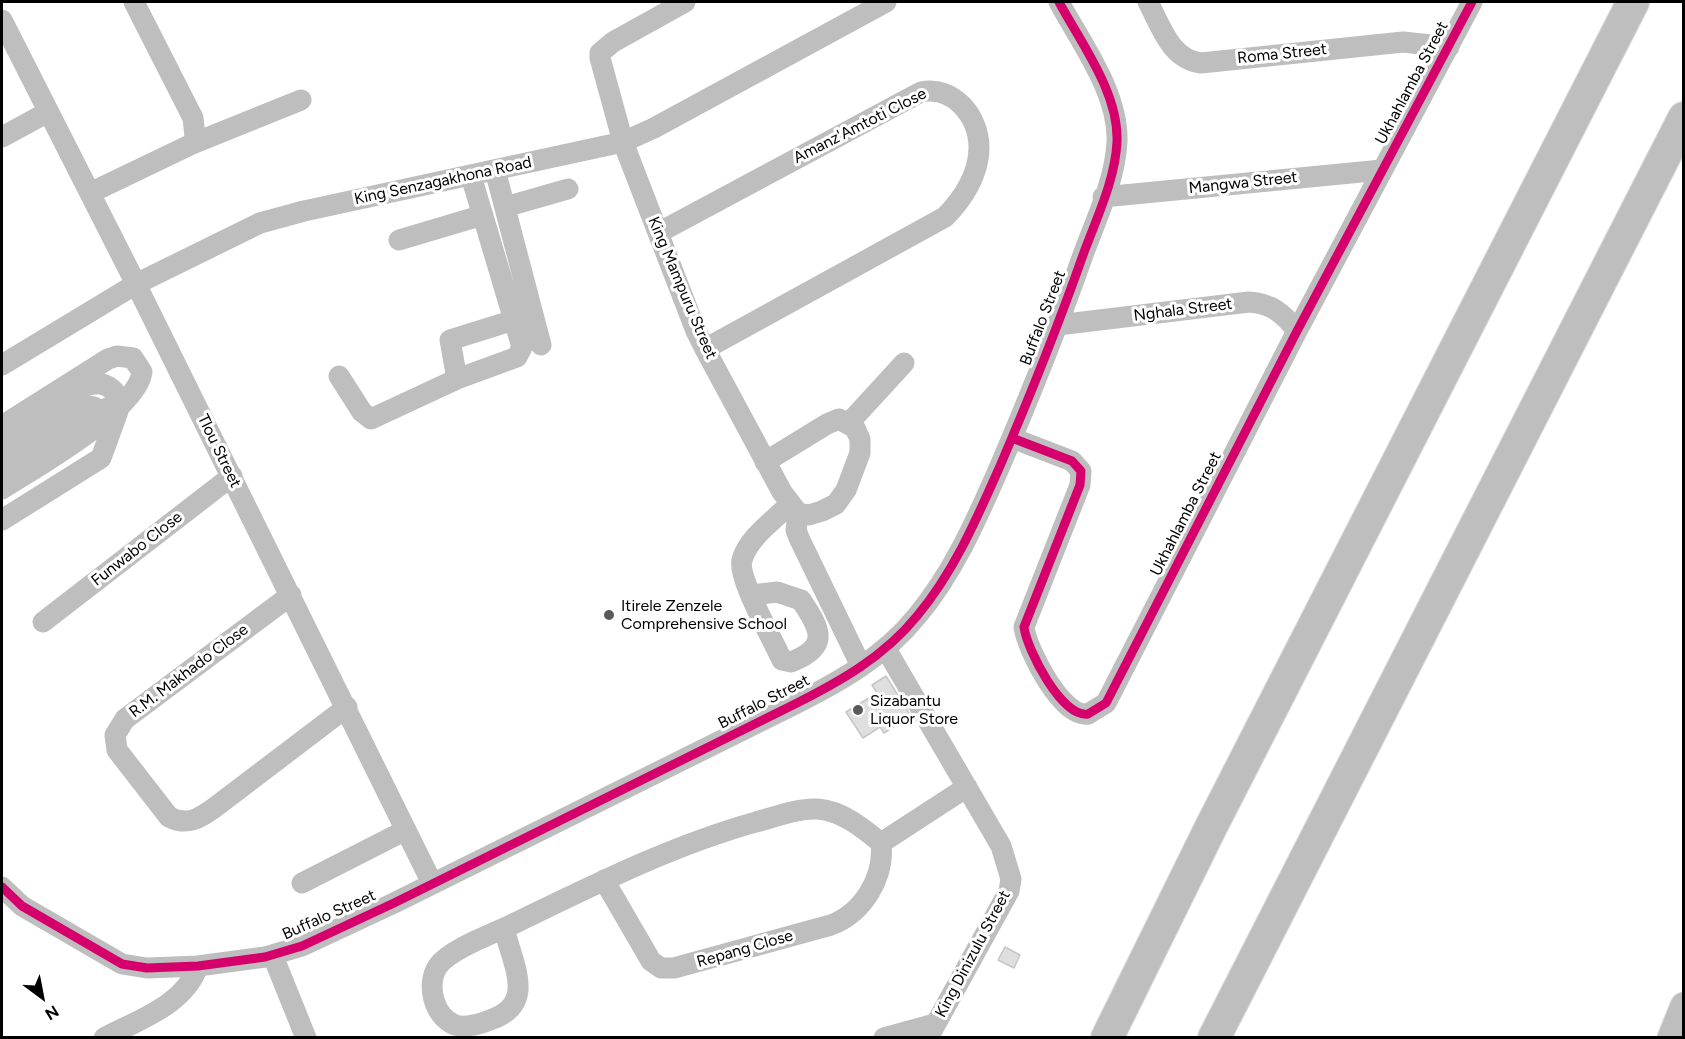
<!DOCTYPE html>
<html>
<head>
<meta charset="utf-8">
<style>
  body { margin:0 }
  #map { position:relative; width:1685px; height:1039px; overflow:hidden; background:#fff; font-family:Figtree,sans-serif }
  canvas { display:block }
  .frame { position:absolute; inset:0; border:3px solid #000; pointer-events:none }
  .north { position:absolute; left:12px; top:967px; width:60px; height:60px; -webkit-text-stroke:4px #fff; paint-order:stroke; rotate:148deg; font-size:16px; font-weight:700; line-height:24px; text-align:center; color:#000 }
  .north::after { content:''; display:block; margin:auto; width:21px; height:27px; background:#000; clip-path:polygon(50% 0,100% 100%,50% 72%,0 100%) }
</style>
</head>
<body>
<div id="map">
<canvas width="1685" height="1039"></canvas>
<div class="frame"></div>
<div class="north">N</div>
</div>
<script>
const ctx = document.querySelector('canvas').getContext('2d');
ctx.lineJoin = 'round';
function fillPath(path, color) { ctx.fillStyle = color; ctx.fill(path, 'evenodd'); }
function trace(path, color, width, dash) { ctx.strokeStyle = color; ctx.lineWidth = width; ctx.lineCap = dash ? 'butt' : 'round'; ctx.setLineDash(dash || []); ctx.stroke(path); }
function drawText(font, color, halo, rows, align = 'center') {
  ctx.font = font + ' Figtree,sans-serif'; ctx.lineWidth = 6; ctx.setLineDash([]); ctx.textBaseline = 'middle'; ctx.strokeStyle = halo; ctx.fillStyle = color; for (const [text, x, y, turn = 0] of rows) {
    ctx.save(); ctx.translate(x, y); ctx.rotate((+turn || 0) * Math.PI / 180); ctx.textAlign = isNaN(turn) ? turn : align; if (halo) ctx.strokeText(text, 0, 0); ctx.fillText(text, 0, 0); ctx.restore();
  }
}
const building = new Path2D(`
  M 886,676 L 909,713 L 906,715 L 908,718 L 884,733 L 880,727 L 863,738 L 846,712 L 877,693 L 872,685 Z
  M 1005,947 L 1020,955 L 1014,968 L 998,960 Z`);
fillPath(building, '#dfdfdf');
trace(building, '#c6c6c6', 1.5);
const major = new Path2D(`
  M 1671,1038 L 1684,1006`);
const highway = new Path2D(`
  M 1107,1038 L 1211,827 L 1633,2
  M 1214,1038 L 1684,118`);
trace(major, '#dbdbdb', 29);
trace(highway, '#dbdbdb', 34);
trace(new Path2D(`
  M 685,2 L 613,42 L 600,53 L 600,58 L 623,142 L 696,331 L 705,349 L 782,492 L 798,513 L 809,515 L 822,511 L 836,504 L 846,490 L 860,453 L 860,439 L 855,428 L 839,419 L 827,424 L 765,462
  M 1148,2 C 1161,26 1170,59 1201,63 L 1403,42 L 1449,47
  M 2,20 L 136,284 L 432,883
  M 2,137 L 48,112
  M 192,144 L 301,100
  M 495,170 L 541,345
  M 90,193 L 192,144 L 195,137 L 193,118 L 134,2
  M 1103,197 L 1382,170
  M 505,207 L 568,189
  M 658,233 L 921,92 C 953,85 979,116 979,148 C 979,174 963,199 945,217 L 705,349
  M 399,240 L 483,215
  M 1058,325 L 1249,302 C 1271,303 1284,314 1297,331
  M 2,365 L 136,284 L 260,223 L 304,211 L 623,142 L 654,128 L 886,2
  M 339,376 L 362,412 L 371,419 L 457,379 L 517,357 L 522,347 L 471,176
  M 457,379 L 450,340 L 514,320
  M 849,423 L 904,363
  M 2,426 L 108,359 L 117,356 L 133,358 L 142,372 C 138,410 33,469 2,489
  M 1012,438 L 1072,461 L 1081,471 L 1080,485 L 1024,627 C 1027,650 1062,718 1088,714 L 1106,703 L 1297,331 L 1472,2
  M 2,448 L 72,404 L 94,407
  M 2,467 L 81,418 L 112,406
  M 798,513 L 796,530 L 799,538 L 861,666
  M 2,520 L 101,458 L 121,403 C 111,379 94,380 73,392
  M 291,595 L 125,719 L 115,735 L 117,750 L 169,817 C 187,826 199,819 214,808 L 347,707
  M 752,595 L 777,592 L 801,600 C 822,631 829,647 791,662 L 782,660 L 779,654 C 771,636 737,577 742,560 C 748,538 774,520 789,505
  M 43,622 L 232,476
  M 886,649 L 1001,846 L 1011,879 L 1009,891 L 928,1038
  M 604,880 L 651,961 L 661,968 L 674,968 L 831,925 C 863,913 885,877 881,843 L 967,787
  M 302,883 L 406,830
  M 2,887 L 22,906 L 122,964 L 147,968 L 198,966 L 265,957 L 302,946 L 394,903 L 793,705 C 839,682 884,657 917,616 C 954,572 977,518 1000,466 C 1030,396 1058,326 1083,255 C 1096,219 1115,181 1117,142 C 1119,93 1081,43 1059,2
  M 504,928 C 513,966 537,1004 490,1020 C 480,1024 465,1028 455,1025 C 433,1016 426,984 438,966 C 450,949 493,934 513,924 C 592,886 670,846 756,822 C 775,817 797,808 818,809 C 842,811 863,828 881,843
  M 273,956 L 306,1038
  M 104,1038 C 138,1020 185,1005 198,966
  M 884,1038 L 935,1024`), '#bebebe', 21);
trace(major, '#bebebe', 27);
trace(highway, '#bebebe', 32);
trace(new Path2D(`
  M 1012,438 L 1072,461 L 1081,471 L 1080,485 L 1024,627 C 1027,650 1062,718 1088,714 L 1106,703 L 1297,331 L 1472,2
  M 2,887 L 22,906 L 122,964 L 147,968 L 198,966 L 265,957 L 302,946 L 394,903 L 793,705 C 839,682 884,657 917,616 C 954,572 977,518 1000,466 C 1030,396 1058,326 1083,255 C 1096,219 1115,181 1117,142 C 1119,93 1081,43 1059,2`), '#d6006c', 9);
for (const [x, y, r, color] of [
  [609,615,6,"#595959"],
  [858,710,6,"#595959"]
]) { const dot = new Path2D(); dot.arc(x, y, r, 0, 2 * Math.PI); ctx.fillStyle = color; ctx.fill(dot); trace(dot, '#fff', 2); }
drawText('16px', '#000', '#fff', [
  ["Roma Street",1282,54,-6],
  ["Ukhahlamba Street",1412,83,-62],
  ["Amanz'Amtoti Close",860,126,-27],
  ["King Senzagakhona Road",443,181,-12],
  ["Mangwa Street",1243,183,-6],
  ["King Mampuru Street",682,288,67],
  ["Nghala Street",1183,310,-7],
  ["Buffalo Street",1043,318,-69],
  ["Tlou Street",219,451,64],
  ["Ukhahlamba Street",1186,514,-63],
  ["Funwabo Close",137,549,-38],
  ["R.M. Makhado Close",189,671,-37],
  ["Buffalo Street",764,702,-27],
  ["Buffalo Street",329,915,-24],
  ["Repang Close",745,949,-16],
  ["King Dinizulu Street",973,954,-62]
]);
drawText('16px', '#000', '#fff', [
  ["Itirele Zenzele",621,606],
  ["Comprehensive School",621,624],
  ["Sizabantu",870,701],
  ["Liquor Store",870,719]
], 'left');
</script>
</body>
</html>
